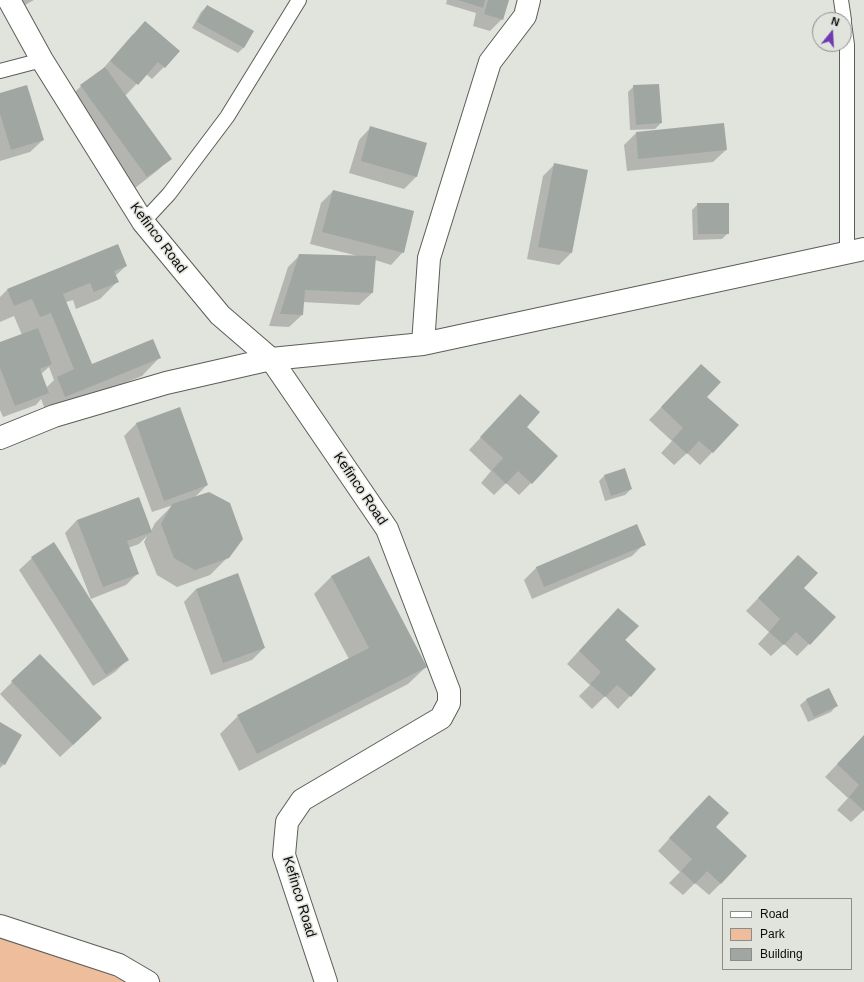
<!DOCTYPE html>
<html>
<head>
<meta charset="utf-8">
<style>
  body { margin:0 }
  #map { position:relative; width:864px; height:982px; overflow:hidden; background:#e1e3dd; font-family:Arial,sans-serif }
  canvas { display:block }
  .legend { position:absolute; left:722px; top:898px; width:130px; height:72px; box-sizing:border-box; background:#e1e3dd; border:1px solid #8c8d89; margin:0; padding:5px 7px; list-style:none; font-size:12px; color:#0c0c0a }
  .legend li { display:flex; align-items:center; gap:8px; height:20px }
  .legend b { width:20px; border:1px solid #8c8d89 }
  .north { position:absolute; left:812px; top:12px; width:40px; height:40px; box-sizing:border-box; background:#e1e3dd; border:1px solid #8c8d89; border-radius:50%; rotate:18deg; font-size:11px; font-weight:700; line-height:16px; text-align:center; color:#0c0c0a }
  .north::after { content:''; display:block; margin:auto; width:14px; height:18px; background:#6d3bb2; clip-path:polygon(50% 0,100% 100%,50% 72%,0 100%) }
</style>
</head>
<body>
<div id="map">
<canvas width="864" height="982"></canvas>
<ul class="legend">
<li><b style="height:5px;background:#fff"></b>Road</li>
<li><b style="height:11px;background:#eebd9c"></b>Park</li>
<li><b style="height:11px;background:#a0a6a2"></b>Building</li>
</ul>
<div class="north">N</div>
</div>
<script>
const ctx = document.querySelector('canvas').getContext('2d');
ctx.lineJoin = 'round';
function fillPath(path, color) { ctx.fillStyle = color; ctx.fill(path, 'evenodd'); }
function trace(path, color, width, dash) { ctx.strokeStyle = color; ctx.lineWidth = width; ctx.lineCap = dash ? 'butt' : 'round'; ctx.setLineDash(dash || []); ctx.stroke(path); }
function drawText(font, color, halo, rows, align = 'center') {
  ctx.font = font + ' Arial,sans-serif'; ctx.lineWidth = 3; ctx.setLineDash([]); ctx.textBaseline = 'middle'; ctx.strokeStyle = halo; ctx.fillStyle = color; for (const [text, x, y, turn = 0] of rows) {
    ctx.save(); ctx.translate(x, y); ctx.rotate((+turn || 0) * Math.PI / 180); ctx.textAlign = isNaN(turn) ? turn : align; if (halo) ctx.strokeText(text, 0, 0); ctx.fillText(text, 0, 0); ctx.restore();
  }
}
fillPath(new Path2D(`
  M 0,920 L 116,955 L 162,982 L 0,982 Z`), '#eebd9c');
fillPath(new Path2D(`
  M 22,0 L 34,0 L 25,5 Z
  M 447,0 L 508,0 L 502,19 L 490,31 L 473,26 L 476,13 L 446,4 Z
  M 207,6 L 244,47 L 238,53 L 192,28 L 201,12 Z
  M 133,34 L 164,67 L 152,79 L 146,74 L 125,96 L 170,158 L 158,170 L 135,188 L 69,98 L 81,86 L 101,71 Z
  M 634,86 L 661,123 L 655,129 L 630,130 L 628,92 Z
  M 0,94 L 43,140 L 30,152 L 0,161 Z
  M 371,127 L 426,144 L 416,177 L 404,189 L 349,173 L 359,140 Z
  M 636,133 L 726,150 L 713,162 L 627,171 L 624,145 Z
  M 555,164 L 571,253 L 559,265 L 527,259 L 543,176 Z
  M 333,191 L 403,252 L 391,265 L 375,260 L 372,293 L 359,305 L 303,302 L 302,315 L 289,327 L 269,326 L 288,267 L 300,255 L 358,256 L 310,244 L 321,203 Z
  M 698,204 L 728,233 L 722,239 L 693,240 L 692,210 Z
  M 118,246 L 126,266 L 115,276 L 117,282 L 100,299 L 76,309 L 73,300 L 66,302 L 91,365 L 159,358 L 142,376 L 47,414 L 41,399 L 36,405 L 3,417 L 0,410 L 0,343 L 22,335 L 14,316 L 0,322 L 0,297 L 7,290 ZM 49,367 L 54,380 L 46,388 L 41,374 Z
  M 689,378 L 706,397 L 738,425 L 700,465 L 687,453 L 674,465 L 661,453 L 672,441 L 649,420 Z
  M 508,408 L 525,427 L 531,483 L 519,495 L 506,483 L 494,495 L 481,483 L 491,471 L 469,450 Z
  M 179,409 L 207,485 L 194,498 L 228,557 L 210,575 L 177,587 L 157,575 L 144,542 L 147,536 L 139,544 L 128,548 L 138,573 L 126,585 L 91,599 L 65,533 L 77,520 L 151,531 L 155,523 L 173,505 L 152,512 L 124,436 L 136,424 Z
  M 605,475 L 631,489 L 625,495 L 605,501 L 599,481 Z
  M 644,544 L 632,556 L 532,599 L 524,580 L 537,567 Z
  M 32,558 L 127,660 L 115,672 L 93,686 L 19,570 Z
  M 786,569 L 803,588 L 809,644 L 797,656 L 784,644 L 771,656 L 758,644 L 769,632 L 746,611 Z
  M 332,576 L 426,667 L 408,684 L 239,771 L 220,734 L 238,716 L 349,659 L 314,594 Z
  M 196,589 L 264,648 L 252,660 L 211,675 L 184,602 Z
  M 606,621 L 655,669 L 618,709 L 605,696 L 592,709 L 579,696 L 590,685 L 567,664 Z
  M 12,682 L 89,730 L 60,757 L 0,694 Z
  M 829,689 L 836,706 L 831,712 L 808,722 L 800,705 L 806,700 Z
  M 0,723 L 4,764 L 0,768 Z
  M 864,736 L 864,810 L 851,822 L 837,810 L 848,798 L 825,777 Z
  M 697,808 L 714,827 L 721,883 L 709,895 L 695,883 L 683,895 L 669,883 L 680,872 L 658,851 Z`), '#0003');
fillPath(new Path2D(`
  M 458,0 L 485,0 L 483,8 Z
  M 488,0 L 509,0 L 503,20 L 484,14 Z
  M 207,5 L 254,31 L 244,48 L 197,22 Z
  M 145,21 L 180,51 L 165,68 L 158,62 L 138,85 L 110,61 Z
  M 105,67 L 172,159 L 147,177 L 80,85 Z
  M 659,84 L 662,123 L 636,125 L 633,85 Z
  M 27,85 L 44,140 L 11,150 L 0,114 L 0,93 Z
  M 724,123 L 727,150 L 638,159 L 636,132 Z
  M 370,126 L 427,143 L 417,177 L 361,161 Z
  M 554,163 L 588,170 L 572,253 L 538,247 Z
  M 333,190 L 414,211 L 404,253 L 322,232 Z
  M 697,203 L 729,203 L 729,234 L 698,234 Z
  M 118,244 L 127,266 L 114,271 L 119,282 L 94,292 L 90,283 L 63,294 L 92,364 L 153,339 L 161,358 L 65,397 L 57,377 L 74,369 L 51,313 L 40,317 L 32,299 L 14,306 L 7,289 Z
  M 299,254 L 376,256 L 373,293 L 305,290 L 303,315 L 280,314 Z
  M 38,328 L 52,364 L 40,369 L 49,393 L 15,406 L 0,368 L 0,342 Z
  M 701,364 L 721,382 L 707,397 L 739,425 L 713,453 L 699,441 L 687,454 L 672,440 L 683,428 L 661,407 Z
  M 520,394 L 540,412 L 527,427 L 558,456 L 532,484 L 518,471 L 506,484 L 492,470 L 503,458 L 480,437 Z
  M 180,407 L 208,485 L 164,501 L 136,423 Z
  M 625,468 L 632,489 L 611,496 L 604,475 Z
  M 209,492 L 230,503 L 243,539 L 229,558 L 195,570 L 174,558 L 161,524 L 172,504 Z
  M 139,497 L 152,532 L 127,541 L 139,574 L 103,587 L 77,520 Z
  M 637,524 L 646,545 L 544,587 L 536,567 Z
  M 54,542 L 129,660 L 106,675 L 31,557 Z
  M 798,555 L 818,573 L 804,588 L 836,617 L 810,645 L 796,632 L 784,645 L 769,632 L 780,619 L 758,598 Z
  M 369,556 L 427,667 L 257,754 L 237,715 L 369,648 L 331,576 Z
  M 238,573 L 265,648 L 223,663 L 196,589 Z
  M 618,608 L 639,626 L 625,640 L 656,669 L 631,697 L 617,685 L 605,697 L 590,684 L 601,672 L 579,651 Z
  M 40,654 L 102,718 L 73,745 L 11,681 Z
  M 829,688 L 838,706 L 814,717 L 806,699 Z
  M 0,722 L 22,735 L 5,765 L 0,762 Z
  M 864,735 L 864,811 L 849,797 L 859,785 L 837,764 Z
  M 709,795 L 729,813 L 716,827 L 747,856 L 721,884 L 707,871 L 695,884 L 681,871 L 692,859 L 669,838 Z`), '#a0a6a2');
const lane = new Path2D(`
  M 841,0 L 844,20
  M 844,23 L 847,45 L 847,251
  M 0,71 L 42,60
  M 143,222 L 169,194 L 227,117 L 299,0`);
const street = new Path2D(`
  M 9,0 L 42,60 L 143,222 L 220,315 L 271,359 L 387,529 L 449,691 L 449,703 L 441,718 L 302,800 L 287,822 L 284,855 L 326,982
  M 423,344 L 429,258 L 490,62 L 525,16 L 529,0
  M 0,438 L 54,416 L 166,383 L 271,359 L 423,344 L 864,249
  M 0,926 L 119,965 L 148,982`);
trace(lane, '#5b5e58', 16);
trace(street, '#5b5e58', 24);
trace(lane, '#fff', 14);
trace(street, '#fff', 22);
drawText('14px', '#0c0c0a', '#e1e3dd', [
  ["Kefinco Road",158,238,53],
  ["Kefinco Road",360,489,56],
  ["Kefinco Road",299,897,73]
]);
</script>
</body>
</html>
